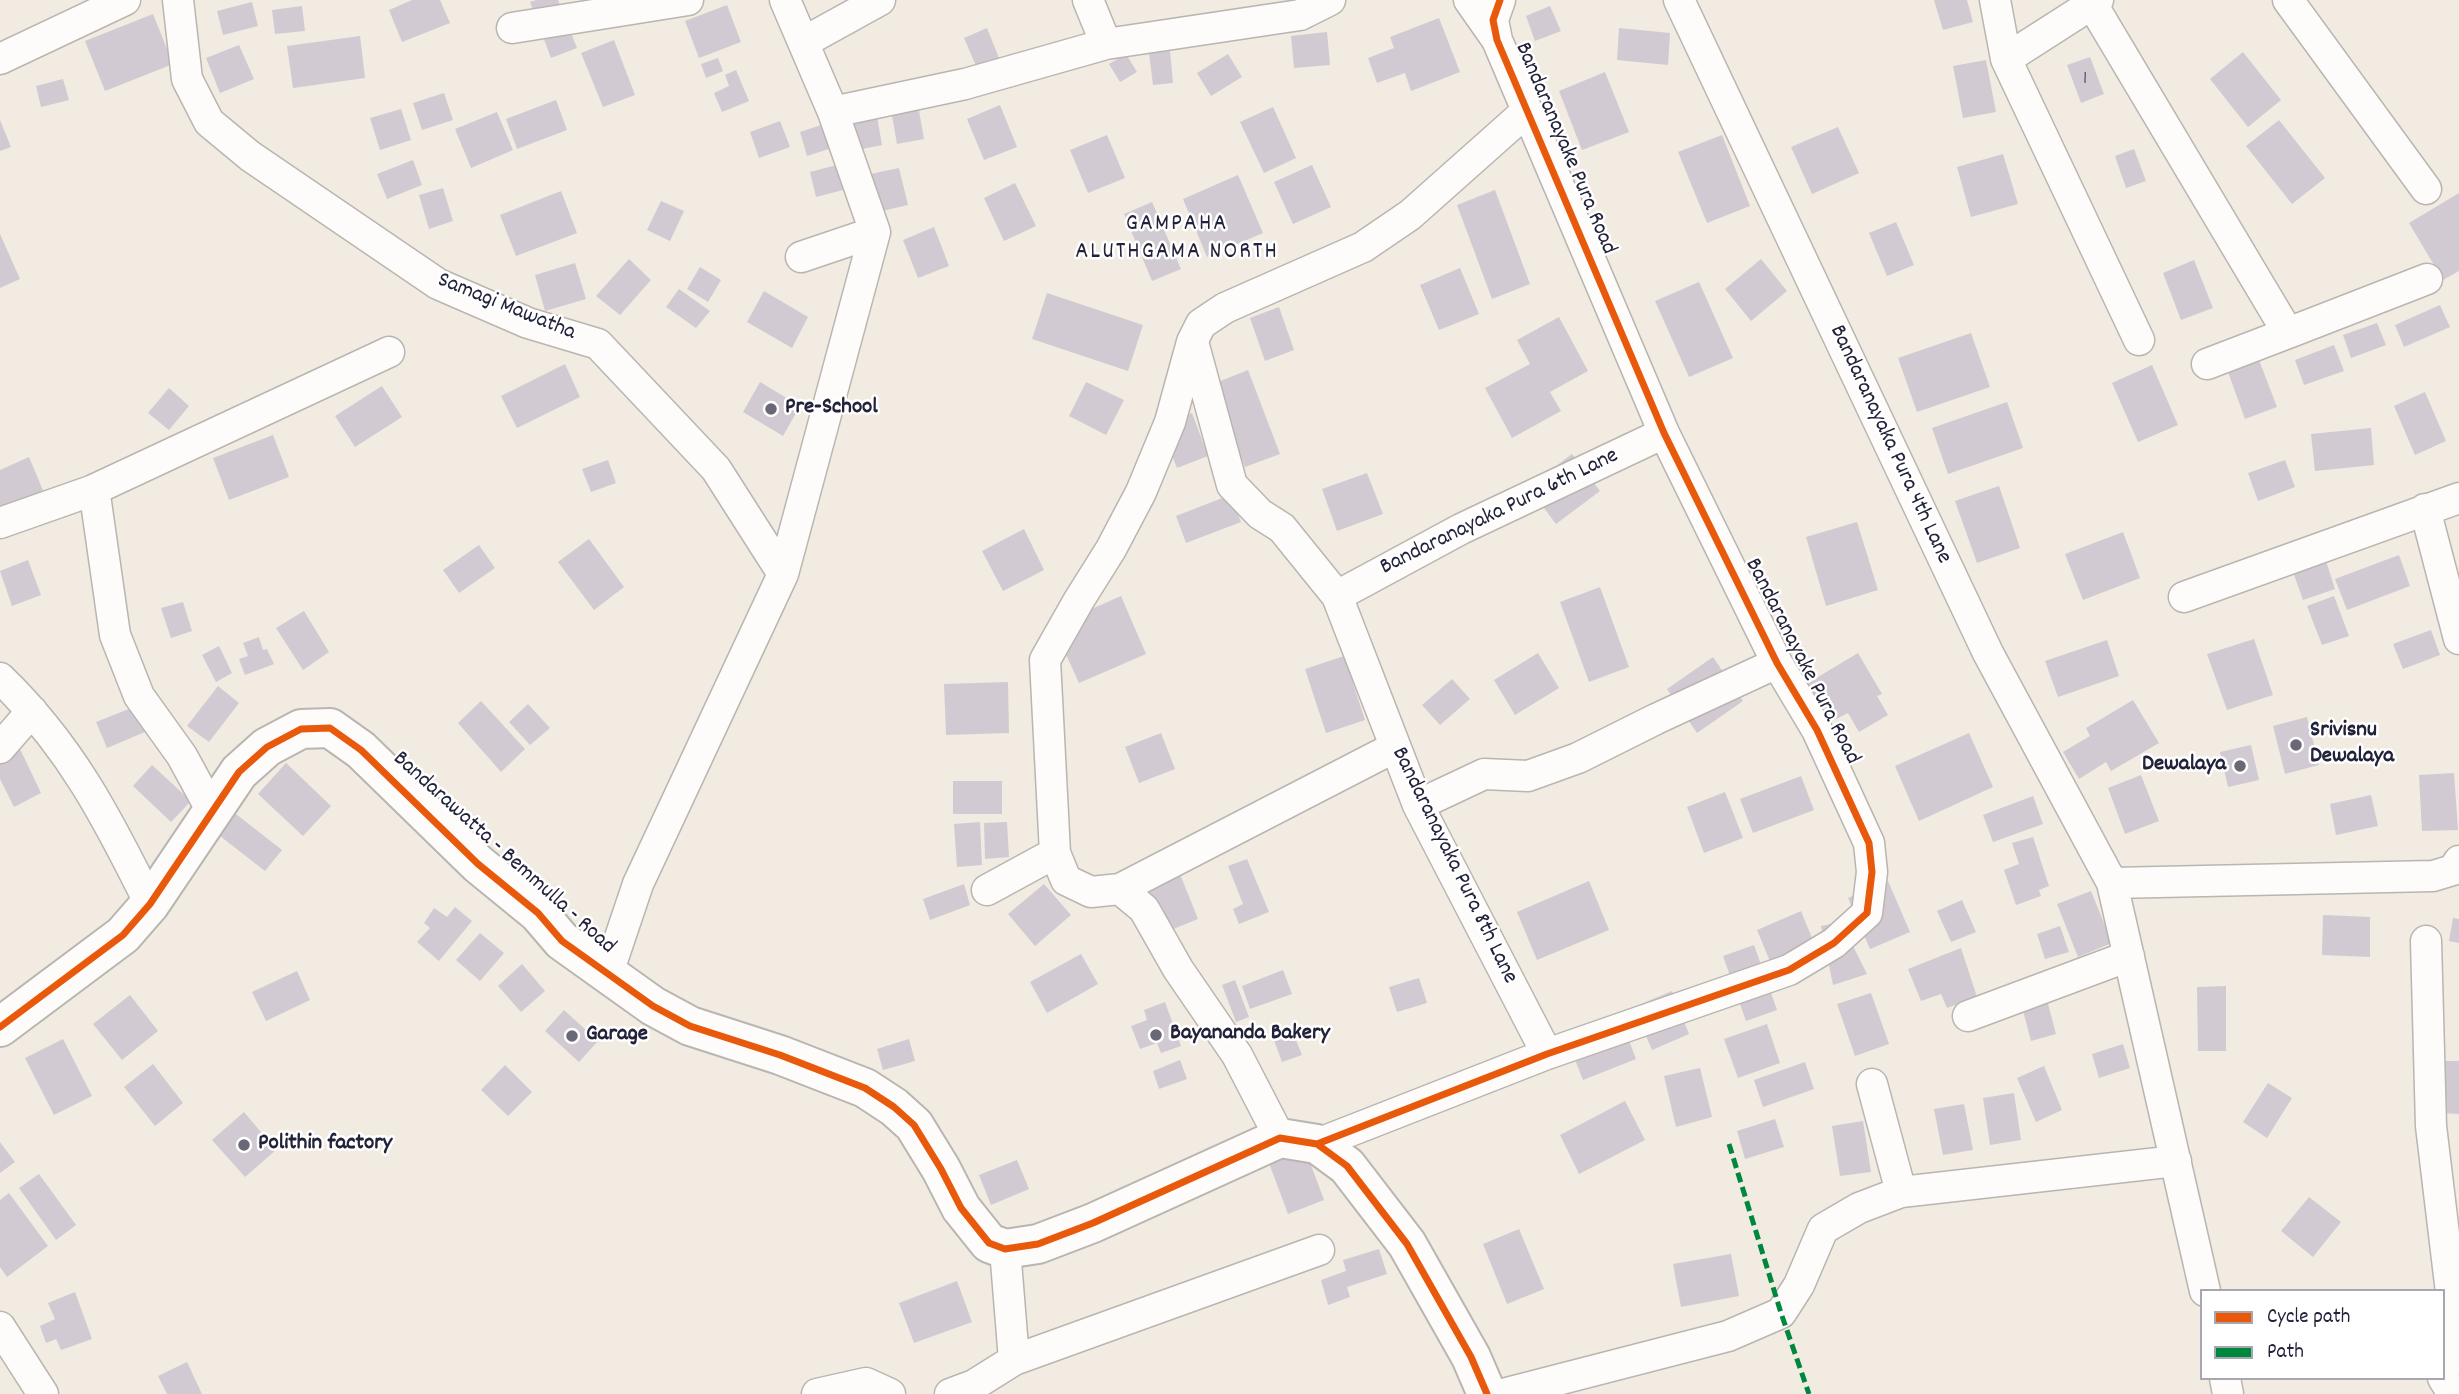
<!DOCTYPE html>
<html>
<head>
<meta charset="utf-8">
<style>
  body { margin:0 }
  #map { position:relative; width:2459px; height:1394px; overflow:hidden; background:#f1ebe1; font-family:Dekko,sans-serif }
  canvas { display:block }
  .legend { position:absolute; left:2200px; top:1289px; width:245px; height:91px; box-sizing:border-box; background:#fff; border:2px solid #a7a7b1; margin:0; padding:9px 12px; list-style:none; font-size:21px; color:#22223b }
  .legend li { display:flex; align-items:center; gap:14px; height:35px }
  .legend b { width:35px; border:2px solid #a7a7b1 }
</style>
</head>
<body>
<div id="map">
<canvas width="2459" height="1394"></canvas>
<ul class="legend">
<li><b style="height:9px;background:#e8590c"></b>Cycle path</li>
<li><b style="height:9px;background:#00873e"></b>Path</li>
</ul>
</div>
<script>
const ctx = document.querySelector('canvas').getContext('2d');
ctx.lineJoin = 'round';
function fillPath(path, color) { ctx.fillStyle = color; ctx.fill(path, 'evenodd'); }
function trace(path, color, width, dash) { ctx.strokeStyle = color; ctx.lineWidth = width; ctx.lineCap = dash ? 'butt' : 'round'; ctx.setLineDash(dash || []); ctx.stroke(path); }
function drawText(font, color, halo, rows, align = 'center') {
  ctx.font = font + ' Dekko,sans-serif'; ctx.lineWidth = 5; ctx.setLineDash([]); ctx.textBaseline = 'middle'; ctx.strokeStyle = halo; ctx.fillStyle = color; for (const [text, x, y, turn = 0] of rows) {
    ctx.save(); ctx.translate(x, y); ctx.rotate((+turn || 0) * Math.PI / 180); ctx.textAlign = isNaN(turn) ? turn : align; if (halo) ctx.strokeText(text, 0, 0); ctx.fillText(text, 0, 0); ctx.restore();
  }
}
fillPath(new Path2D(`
  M 412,0 L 440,0 L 450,23 L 402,42 L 389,10 Z
  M 536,0 L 558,0 L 577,48 L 551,58 L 530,2 Z
  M 1934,0 L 1967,0 L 1973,22 L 1943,30 Z
  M 252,2 L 258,26 L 223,35 L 217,11 Z
  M 727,5 L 741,42 L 699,58 L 685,21 Z
  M 302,6 L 305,31 L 275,34 L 272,10 Z
  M 1550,6 L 1561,31 L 1535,41 L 1526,16 Z
  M 153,14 L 173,64 L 105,91 L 85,41 Z
  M 1439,18 L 1460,72 L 1411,91 L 1405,73 L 1377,83 L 1368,58 L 1394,48 L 1390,37 Z
  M 987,28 L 999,58 L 977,68 L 964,38 Z
  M 1619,28 L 1670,33 L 1668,65 L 1617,60 Z
  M 1327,32 L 1330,65 L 1294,68 L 1291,36 Z
  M 360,36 L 365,78 L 293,88 L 287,46 Z
  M 614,40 L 635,95 L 603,107 L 581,53 Z
  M 239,45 L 254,79 L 220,93 L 206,58 Z
  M 1170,51 L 1173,83 L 1153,85 L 1149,53 Z
  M 2243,52 L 2281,100 L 2248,127 L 2210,79 Z
  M 1126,54 L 1137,72 L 1120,82 L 1109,64 Z
  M 1228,54 L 1242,77 L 1211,96 L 1197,73 Z
  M 2090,57 L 2104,94 L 2081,103 L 2067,65 Z
  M 718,58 L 723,71 L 706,78 L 701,64 Z
  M 1986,60 L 1996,112 L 1963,118 L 1953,66 Z
  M 736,70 L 749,101 L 722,112 L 714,93 L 729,86 L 725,75 Z
  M 1605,72 L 1629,132 L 1582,150 L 1559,91 Z
  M 63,79 L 69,100 L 41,107 L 36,86 Z
  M 444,93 L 453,120 L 422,130 L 413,103 Z
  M 556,100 L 567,130 L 517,149 L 506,119 Z
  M 918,105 L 924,139 L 897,144 L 891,110 Z
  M 1000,105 L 1017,147 L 984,160 L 967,119 Z
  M 1273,107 L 1296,158 L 1264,173 L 1240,122 Z
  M 401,109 L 411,140 L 380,150 L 370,118 Z
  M 876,111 L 882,145 L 857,150 L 851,115 Z
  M 497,112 L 513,150 L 471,168 L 455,129 Z
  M 0,120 L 11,147 L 0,151 Z
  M 2279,120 L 2325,178 L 2292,204 L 2246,146 Z
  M 780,121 L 790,147 L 759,158 L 750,132 Z
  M 827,123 L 835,147 L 807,156 L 800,132 Z
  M 1838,127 L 1859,173 L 1812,194 L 1791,147 Z
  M 1107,135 L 1125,178 L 1088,193 L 1070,150 Z
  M 1722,135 L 1750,206 L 1707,223 L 1678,152 Z
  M 2134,149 L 2146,181 L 2126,188 L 2115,156 Z
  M 2003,154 L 2018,204 L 1971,217 L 1957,167 Z
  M 413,160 L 422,185 L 387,199 L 377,174 Z
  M 841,164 L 847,189 L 816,197 L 810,172 Z
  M 1312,165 L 1331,207 L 1293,224 L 1274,182 Z
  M 899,168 L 908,205 L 878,212 L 870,174 Z
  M 1238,175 L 1263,233 L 1207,257 L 1183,199 Z
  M 1015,183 L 1036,226 L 1004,241 L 984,198 Z
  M 443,188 L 453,221 L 429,229 L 419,195 Z
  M 1495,190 L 1530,284 L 1492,299 L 1457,205 Z
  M 561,191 L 577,233 L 516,256 L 500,215 Z
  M 2459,193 L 2459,271 L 2443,280 L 2409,223 Z
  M 661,201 L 684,211 L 670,241 L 647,230 Z
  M 1152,202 L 1181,269 L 1152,281 L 1124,214 Z
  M 1896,222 L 1914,265 L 1887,276 L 1869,233 Z
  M 934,227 L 949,266 L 918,278 L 903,240 Z
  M 0,234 L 20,279 L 0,288 Z
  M 629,259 L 651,280 L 620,315 L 596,296 Z
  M 1761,259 L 1787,291 L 1751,321 L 1725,289 Z
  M 2194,260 L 2213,308 L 2181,320 L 2163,273 Z
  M 575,263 L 586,299 L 545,311 L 535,275 Z
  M 700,267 L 721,280 L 708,302 L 687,289 Z
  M 1460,268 L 1479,314 L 1439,330 L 1420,285 Z
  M 1699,282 L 1733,358 L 1689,377 L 1655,301 Z
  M 679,289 L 710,311 L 696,328 L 666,307 Z
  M 764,291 L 808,317 L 792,348 L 747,322 Z
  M 1047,293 L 1143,325 L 1128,371 L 1032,339 Z
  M 2440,305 L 2450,327 L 2404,347 L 2395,325 Z
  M 1279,307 L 1294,350 L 1265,361 L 1250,318 Z
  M 1559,317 L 1588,371 L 1550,392 L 1561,411 L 1512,438 L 1485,388 L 1530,364 L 1517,340 Z
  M 2377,323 L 2386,345 L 2351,358 L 2343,335 Z
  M 1971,333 L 1990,387 L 1917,412 L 1898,358 Z
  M 2334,345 L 2344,371 L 2304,385 L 2295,360 Z
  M 2259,360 L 2277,407 L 2245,419 L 2228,372 Z
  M 565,364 L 580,397 L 517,428 L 501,396 Z
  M 2152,365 L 2178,425 L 2138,442 L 2112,383 Z
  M 1248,370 L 1280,454 L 1245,467 L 1213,384 Z
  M 760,382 L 800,406 L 783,436 L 743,412 Z
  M 1086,382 L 1124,400 L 1106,435 L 1069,416 Z
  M 382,386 L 402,417 L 355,447 L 335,416 Z
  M 169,388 L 189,406 L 169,430 L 148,413 Z
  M 2425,392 L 2446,441 L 2415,455 L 2394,406 Z
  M 2007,402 L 2023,448 L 1948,474 L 1932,428 Z
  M 1192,413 L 1208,456 L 1177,468 L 1160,425 Z
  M 2371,428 L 2374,465 L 2315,471 L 2311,434 Z
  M 273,435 L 289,477 L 229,500 L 213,458 Z
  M 1572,454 L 1600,491 L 1556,524 L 1528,487 Z
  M 29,457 L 45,495 L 0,514 L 0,470 Z
  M 608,460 L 616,483 L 591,492 L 582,469 Z
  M 2285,460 L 2295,487 L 2258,501 L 2248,473 Z
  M 1367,473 L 1383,514 L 1337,531 L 1322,489 Z
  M 1999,486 L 2020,548 L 1977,563 L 1955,501 Z
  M 1230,495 L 1241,522 L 1186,543 L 1176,516 Z
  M 1857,522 L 1878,590 L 1826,606 L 1806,537 Z
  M 1024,529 L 1044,570 L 1003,591 L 982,551 Z
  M 2123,532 L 2140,578 L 2083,600 L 2065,554 Z
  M 589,539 L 624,587 L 594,610 L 558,562 Z
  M 479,545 L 495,568 L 459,593 L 443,570 Z
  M 2399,555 L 2410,586 L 2347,610 L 2335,579 Z
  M 2325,558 L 2335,589 L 2303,600 L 2292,569 Z
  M 28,560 L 41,595 L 12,606 L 0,571 Z
  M 1600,587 L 1629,667 L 1589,682 L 1560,602 Z
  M 1121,596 L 1146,654 L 1079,683 L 1053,626 Z
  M 2334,596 L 2349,636 L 2322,645 L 2307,606 Z
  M 183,602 L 192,631 L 171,638 L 161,608 Z
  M 304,611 L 329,652 L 303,670 L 276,628 Z
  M 2431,630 L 2440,655 L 2403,669 L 2393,644 Z
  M 259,637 L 263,650 L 267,649 L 274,664 L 245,675 L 239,659 L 248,656 L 243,643 Z
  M 2254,639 L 2273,695 L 2227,710 L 2207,654 Z
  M 2107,640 L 2119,676 L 2058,697 L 2045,661 Z
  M 219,646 L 232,673 L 216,682 L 202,655 Z
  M 1538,653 L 1559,688 L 1515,715 L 1494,680 Z
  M 1858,653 L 1882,694 L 1877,696 L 1888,715 L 1859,732 L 1848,713 L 1830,722 L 1808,683 Z
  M 1344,656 L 1365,720 L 1326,733 L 1305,669 Z
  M 1713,657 L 1743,701 L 1697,733 L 1667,689 Z
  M 1452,679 L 1470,699 L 1440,725 L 1422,705 Z
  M 1008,682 L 1009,733 L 946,735 L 944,684 Z
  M 218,686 L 239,703 L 209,742 L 187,726 Z
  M 2133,700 L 2159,743 L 2111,771 L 2106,762 L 2079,779 L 2063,752 L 2090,736 L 2086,728 Z
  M 481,701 L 525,749 L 501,772 L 458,723 Z
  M 528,704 L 550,728 L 530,745 L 509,722 Z
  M 134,707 L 145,732 L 107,748 L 96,722 Z
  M 2307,717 L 2319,765 L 2285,774 L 2273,726 Z
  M 1161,733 L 1175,769 L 1139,783 L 1125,747 Z
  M 1969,733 L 1993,787 L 1919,821 L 1895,766 Z
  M 2251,745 L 2259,780 L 2228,787 L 2220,752 Z
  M 20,749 L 41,793 L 14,807 L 0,779 L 0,760 Z
  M 286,763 L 331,806 L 303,836 L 258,794 Z
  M 152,765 L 191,801 L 171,822 L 133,786 Z
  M 2454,773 L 2458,830 L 2422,831 L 2419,775 Z
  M 2141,775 L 2159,821 L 2125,834 L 2108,788 Z
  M 1801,776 L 1814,810 L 1753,833 L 1740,799 Z
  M 953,781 L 1002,781 L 1002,814 L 953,814 Z
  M 1725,792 L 1743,838 L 1704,853 L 1687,807 Z
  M 2371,795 L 2378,826 L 2336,835 L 2330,804 Z
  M 2033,796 L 2043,824 L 1993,842 L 1983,815 Z
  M 227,807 L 282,850 L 265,871 L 211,829 Z
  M 980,822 L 982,865 L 957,867 L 954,824 Z
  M 1007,822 L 1009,857 L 985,859 L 984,823 Z
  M 2033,837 L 2049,886 L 2039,890 L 2041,896 L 2016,905 L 2004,870 L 2019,864 L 2012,843 Z
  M 1247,859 L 1269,912 L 1239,924 L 1233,909 L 1243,904 L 1228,866 Z
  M 1180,874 L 1198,919 L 1166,932 L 1148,887 Z
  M 1589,881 L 1609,930 L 1537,960 L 1517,912 Z
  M 1888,881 L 1910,932 L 1870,949 L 1848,898 Z
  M 964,884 L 970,905 L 930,920 L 923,899 Z
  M 1044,884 L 1071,915 L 1035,946 L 1008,914 Z
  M 2091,891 L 2112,943 L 2078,957 L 2057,904 Z
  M 1962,900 L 1976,932 L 1951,942 L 1937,911 Z
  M 455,907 L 472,921 L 439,961 L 417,942 L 430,928 L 424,923 L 434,908 L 447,917 Z
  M 1801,911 L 1816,948 L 1772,966 L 1757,930 Z
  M 2323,915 L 2370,917 L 2370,957 L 2322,955 Z
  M 2453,918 L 2459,919 L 2459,943 L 2449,941 Z
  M 1841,922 L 1867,974 L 1833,985 L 1821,926 Z
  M 2060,926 L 2069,952 L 2045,959 L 2037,934 Z
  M 480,933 L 504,953 L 480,981 L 456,960 Z
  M 1754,945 L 1777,1010 L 1746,1021 L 1723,956 Z
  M 1961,948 L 1977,997 L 1947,1008 L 1941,994 L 1921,1001 L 1908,969 Z
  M 1081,954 L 1098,984 L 1047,1013 L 1030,982 Z
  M 522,964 L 545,991 L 521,1012 L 498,986 Z
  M 1283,970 L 1292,994 L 1250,1009 L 1242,986 Z
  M 297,971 L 310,1000 L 266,1021 L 252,992 Z
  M 1419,978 L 1427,1003 L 1397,1012 L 1389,987 Z
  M 1235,980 L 1249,1017 L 1236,1022 L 1222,985 Z
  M 2226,986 L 2226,1051 L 2198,1051 L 2197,987 Z
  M 1672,991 L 1689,1034 L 1652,1050 L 1634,1007 Z
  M 1871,993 L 1889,1044 L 1855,1056 L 1837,1004 Z
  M 130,995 L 158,1031 L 122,1060 L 93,1024 Z
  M 2047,1000 L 2056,1034 L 2031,1041 L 2022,1007 Z
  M 1165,1002 L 1181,1046 L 1161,1053 L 1157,1043 L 1140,1049 L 1131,1026 L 1147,1020 L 1144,1010 Z
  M 564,1010 L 598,1041 L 579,1062 L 545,1031 Z
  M 1622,1022 L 1636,1059 L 1583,1080 L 1568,1042 Z
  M 1767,1024 L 1780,1063 L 1738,1078 L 1724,1039 Z
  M 1293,1033 L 1302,1055 L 1282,1062 L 1274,1040 Z
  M 63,1039 L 92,1096 L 54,1115 L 25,1058 Z
  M 909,1039 L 915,1061 L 883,1070 L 877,1049 Z
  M 2123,1044 L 2130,1068 L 2099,1078 L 2092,1054 Z
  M 1180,1060 L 1187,1079 L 1159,1089 L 1153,1071 Z
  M 2443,1061 L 2459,1061 L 2459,1114 L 2441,1113 Z
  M 1805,1062 L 1814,1089 L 1763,1107 L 1754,1080 Z
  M 153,1064 L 183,1103 L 155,1126 L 124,1087 Z
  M 505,1065 L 532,1092 L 508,1116 L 481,1090 Z
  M 2044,1066 L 2062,1110 L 2036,1122 L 2017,1078 Z
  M 1700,1068 L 1712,1117 L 1676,1127 L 1664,1076 Z
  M 2268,1083 L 2292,1098 L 2267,1138 L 2243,1122 Z
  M 2014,1093 L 2021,1140 L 1990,1145 L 1983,1098 Z
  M 1625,1101 L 1645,1140 L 1579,1174 L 1560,1135 Z
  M 1964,1104 L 1973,1150 L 1943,1155 L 1934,1109 Z
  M 244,1112 L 276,1150 L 245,1177 L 212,1140 Z
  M 1775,1119 L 1784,1147 L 1745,1159 L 1737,1131 Z
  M 1863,1121 L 1871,1172 L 1840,1176 L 1832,1126 Z
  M 1302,1141 L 1324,1200 L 1288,1214 L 1266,1155 Z
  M 0,1142 L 15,1162 L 0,1173 Z
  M 1017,1160 L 1029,1189 L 991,1205 L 979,1175 Z
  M 39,1174 L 76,1225 L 56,1240 L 19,1188 Z
  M 9,1193 L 48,1246 L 7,1277 L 0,1267 L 0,1200 Z
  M 2309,1197 L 2341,1222 L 2313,1257 L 2281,1231 Z
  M 1519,1229 L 1544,1289 L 1507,1304 L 1483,1244 Z
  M 1379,1249 L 1387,1274 L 1347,1287 L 1350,1297 L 1328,1305 L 1321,1280 L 1346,1271 L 1343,1260 Z
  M 1731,1254 L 1739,1296 L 1681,1307 L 1673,1264 Z
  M 957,1281 L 972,1322 L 914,1343 L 899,1303 Z
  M 75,1292 L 92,1339 L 61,1350 L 56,1339 L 46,1343 L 40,1326 L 55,1319 L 48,1303 Z
  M 187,1362 L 202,1394 L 167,1394 L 158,1376 Z`), '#d1cad3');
const street = new Path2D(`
  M 178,0 L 187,79 L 209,122 L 250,156 L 438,284 L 528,323 L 598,344 L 716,469 L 783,574
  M 785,0 L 833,112 L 965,84 L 1106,44 L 1300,15 L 1330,0
  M 1088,0 L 1106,44
  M 1469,0 L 1497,40
  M 1679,0 L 1988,653 L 2112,883
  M 1995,0 L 2006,59 L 2139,340
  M 2288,0 L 2426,189
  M 2092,4 L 2288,333 L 2207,364
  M 512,28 L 688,0
  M 804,42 L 880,0
  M 0,59 L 125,0
  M 2006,59 L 2098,0
  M 801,257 L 875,232
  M 2288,333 L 2427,279
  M 1193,342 L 1232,485 L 1260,514 L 1282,528 L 1337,596 L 1418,805 L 1547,1054
  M 91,491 L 96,502 L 115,635 L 139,696 L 182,756 L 213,813
  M 2425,509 L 2459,639
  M 0,523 L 91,491 L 389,352
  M 1337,596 L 1461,529 L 1664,433
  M 2184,597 L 2459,498
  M 0,678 C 70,745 108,819 150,904
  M 0,748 L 32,711
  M 1418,805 L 1484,774 L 1528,776 L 1578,758 L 1656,719 L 1777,663
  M 1120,889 L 1395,747
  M 987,890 L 1055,853
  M 2426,941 L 2431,1126 L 2459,1359
  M 607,976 L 638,884 L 783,574 L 875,232 L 833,112
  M 1968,1016 L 2129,956
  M 1872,1084 L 1901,1192
  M 1280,1138 L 1237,1055 L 1178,969 L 1144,909 L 1120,889 L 1091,892 L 1066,880 L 1055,853 L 1045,660 L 1079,600 L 1111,549 L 1141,492 L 1170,422 L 1192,342 L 1201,324 L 1225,308 L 1363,247 L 1410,215 L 1527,111
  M 1317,1144 L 1547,1054 L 1789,970 L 1834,943 L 1867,913 L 1872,872 L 1869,843 L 1817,730 L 1777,663 L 1664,433 L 1497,40 L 1493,20 L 1500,0
  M 2205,1291 L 2112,883 L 2433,876 L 2453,870 L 2459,861
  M 0,1327 L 43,1394
  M 1014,1360 L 1319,1250
  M 2225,1378 L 2228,1394
  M 2443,1378 L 2453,1394
  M 817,1394 L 866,1383 L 890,1394
  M 950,1394 L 974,1385 L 1014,1360 L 1005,1249
  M 1503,1394 L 1728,1336 L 1781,1313 L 1799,1285 L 1823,1229 L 1859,1208 L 1901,1192 L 2176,1161`);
const secondary = new Path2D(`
  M 0,1027 L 123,935 L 150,904 L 239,772 L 267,747 L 301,729 L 330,728 L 361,750 L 478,864 L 538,913 L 562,941 L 653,1006 L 690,1026 L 780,1055 L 865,1088 L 894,1107 L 914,1125 L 941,1169 L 961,1208 L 989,1243 L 1005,1249 L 1038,1244 L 1093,1223 L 1280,1138 L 1317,1144 L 1347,1166 L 1407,1244 L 1471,1357 L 1487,1394`);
trace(street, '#b9b5b1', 33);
trace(secondary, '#b9b5b1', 42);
trace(street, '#fdfcfa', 30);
trace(secondary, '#fdfcfa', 38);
trace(new Path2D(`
  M 1729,1144 L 1781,1313 L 1809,1394`), '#00873e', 5, [10, 5]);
trace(new Path2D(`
  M 0,1027 L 123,935 L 150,904 L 239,772 L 267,747 L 301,729 L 330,728 L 361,750 L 478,864 L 538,913 L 562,941 L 653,1006 L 690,1026 L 780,1055 L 865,1088 L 894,1107 L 914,1125 L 941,1169 L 961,1208 L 989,1243 L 1005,1249 L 1038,1244 L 1093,1223 L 1280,1138 L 1317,1144 L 1347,1166 L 1407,1244 L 1471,1357 L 1487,1394
  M 1317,1144 L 1547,1054 L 1789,970 L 1834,943 L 1867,913 L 1872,872 L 1869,843 L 1817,730 L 1777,663 L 1664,433 L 1497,40 L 1493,20 L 1500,0`), '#e8590c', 7);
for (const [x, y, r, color] of [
  [771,409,7,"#6a6875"],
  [2296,745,7,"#6a6875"],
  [2240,766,7,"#6a6875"],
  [1156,1035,7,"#6a6875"],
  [572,1036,7,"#6a6875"],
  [244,1145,7,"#6a6875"]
]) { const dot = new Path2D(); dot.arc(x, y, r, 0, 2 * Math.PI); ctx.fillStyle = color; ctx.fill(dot); trace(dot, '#fff', 2.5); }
drawText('19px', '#4e4c61', null, [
  ["1",2085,80]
]);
drawText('23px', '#22223b', '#fff', [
  ["Bandaranayake Pura Road",1564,149,67],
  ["Samagi Mawatha",506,308,22],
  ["Bandaranayaka Pura 4th Lane",1889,445,65],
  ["Bandaranayaka Pura 6th Lane",1500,513,-26],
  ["Bandaranayake Pura Road",1801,662,63],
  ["Bandarawatta - Bemmulla - Road",503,854,42],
  ["Bandaranayaka Pura 8th Lane",1453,866,64]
]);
drawText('bold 23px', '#22223b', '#fff', [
  ["Pre-School",785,409],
  ["Srivisnu",2310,732],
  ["Dewalaya",2310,758],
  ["Dewalaya",2226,766,"right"],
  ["Bayananda Bakery",1170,1035],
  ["Garage",586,1036],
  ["Polithin factory",258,1145]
], 'left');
ctx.letterSpacing = '2px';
drawText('24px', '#22223b', '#fff', [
  ["GAMPAHA",1177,226],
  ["ALUTHGAMA NORTH",1177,254]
]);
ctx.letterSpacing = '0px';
</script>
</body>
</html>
